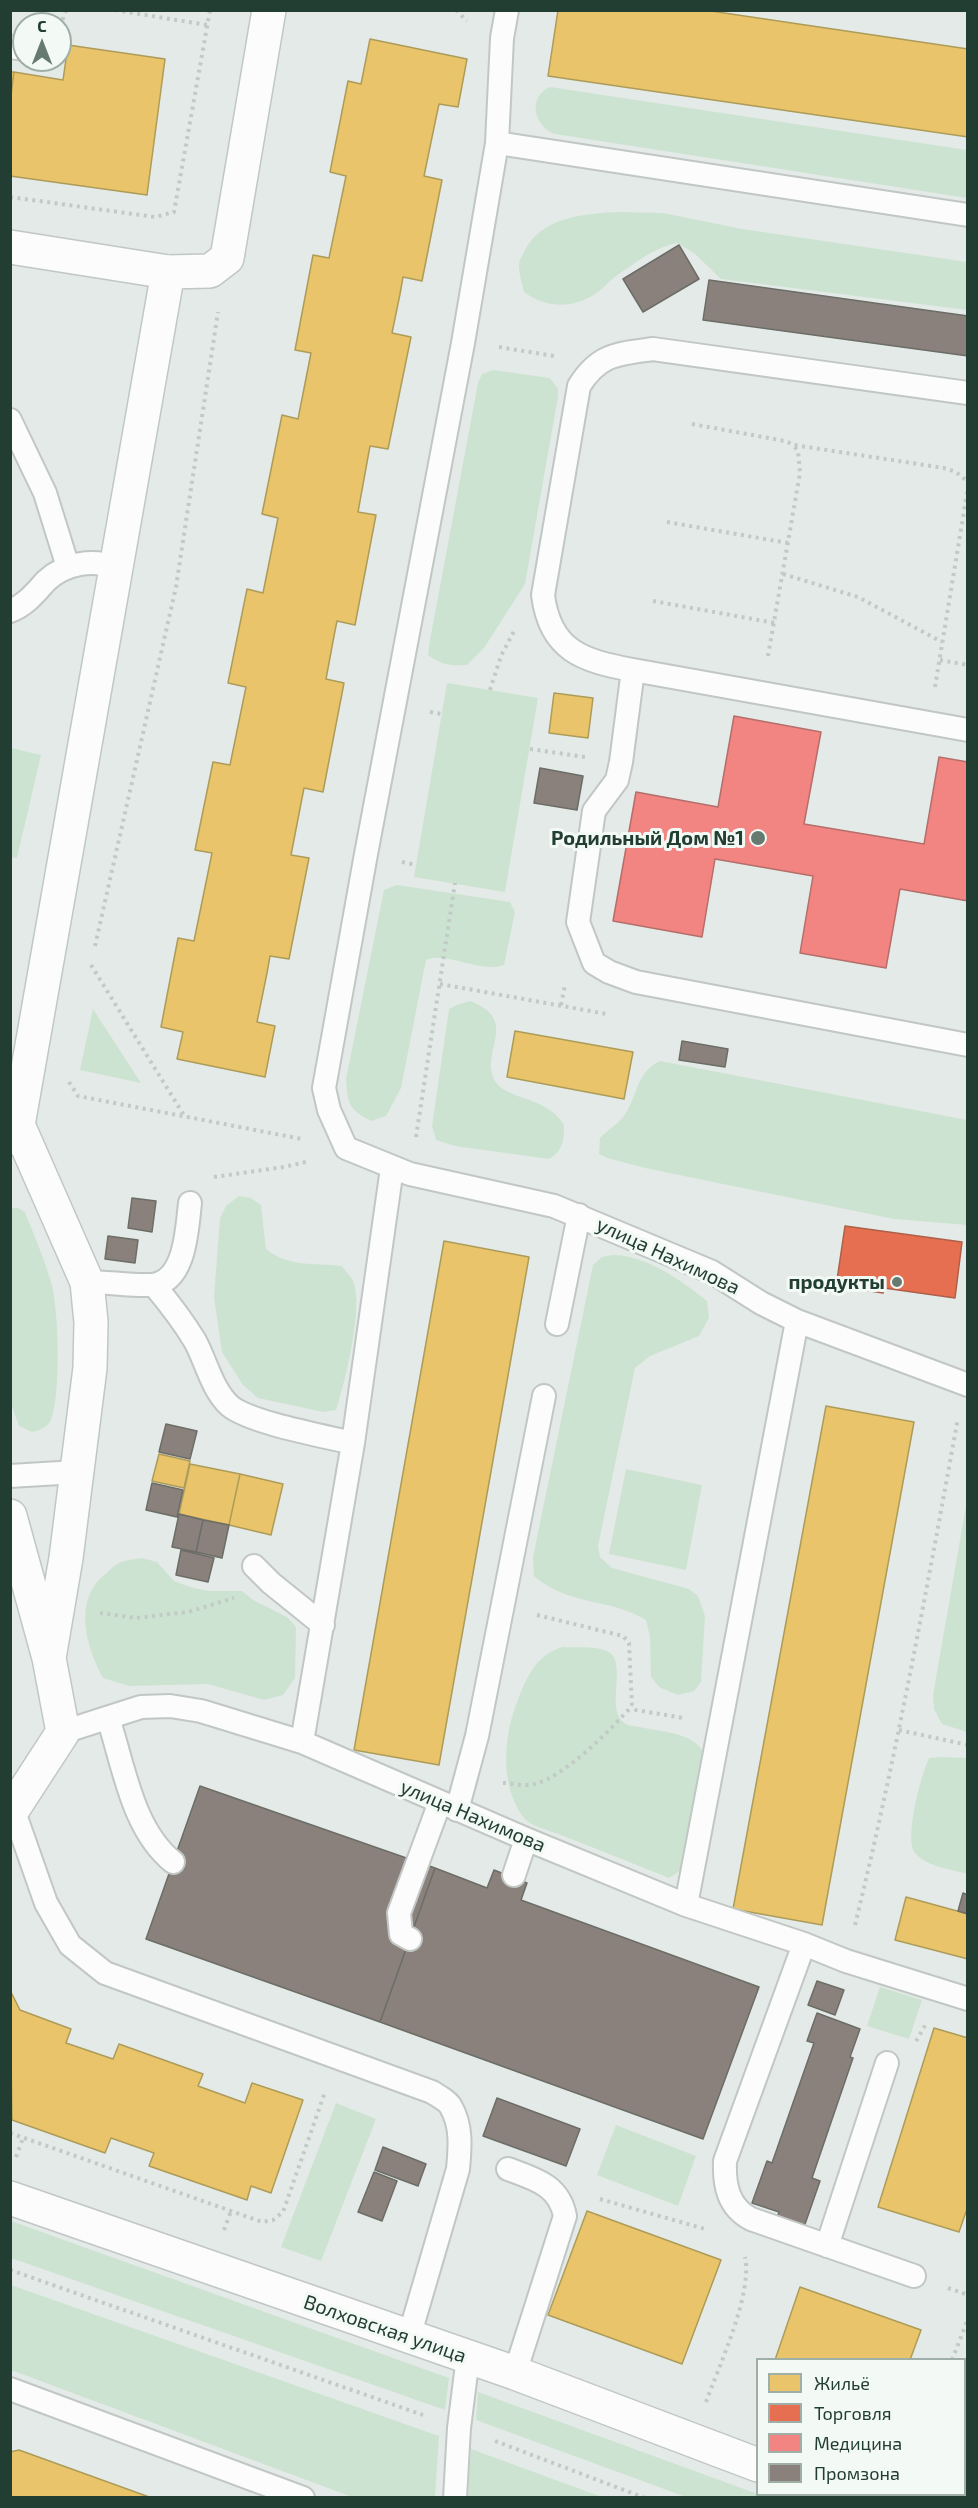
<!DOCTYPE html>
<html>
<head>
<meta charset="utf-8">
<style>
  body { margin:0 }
  #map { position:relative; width:978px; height:2508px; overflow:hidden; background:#e4eae7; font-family:"Exo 2",sans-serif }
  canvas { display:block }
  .frame { position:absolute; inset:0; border:12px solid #223d32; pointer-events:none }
  .legend { position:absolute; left:756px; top:2358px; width:210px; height:138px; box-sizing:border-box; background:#f3f9f5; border:2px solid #9faea7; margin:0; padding:8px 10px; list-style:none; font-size:18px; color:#223d32 }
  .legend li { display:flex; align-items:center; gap:12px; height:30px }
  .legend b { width:30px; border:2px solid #9faea7 }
  .north { position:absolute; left:12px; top:12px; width:60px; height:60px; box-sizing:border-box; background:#f3f9f5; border:2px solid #9faea7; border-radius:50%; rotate:0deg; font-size:16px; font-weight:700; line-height:24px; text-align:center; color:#223d32 }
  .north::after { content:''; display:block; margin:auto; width:21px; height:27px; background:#667a71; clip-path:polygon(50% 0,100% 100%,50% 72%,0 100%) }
</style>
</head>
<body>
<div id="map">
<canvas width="978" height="2508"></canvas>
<div class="frame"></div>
<ul class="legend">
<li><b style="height:16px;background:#e9c46a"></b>Жильё</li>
<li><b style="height:16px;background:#e76f51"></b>Торговля</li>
<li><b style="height:16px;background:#f28482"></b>Медицина</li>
<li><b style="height:16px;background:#8a817c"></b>Промзона</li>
</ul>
<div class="north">С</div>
</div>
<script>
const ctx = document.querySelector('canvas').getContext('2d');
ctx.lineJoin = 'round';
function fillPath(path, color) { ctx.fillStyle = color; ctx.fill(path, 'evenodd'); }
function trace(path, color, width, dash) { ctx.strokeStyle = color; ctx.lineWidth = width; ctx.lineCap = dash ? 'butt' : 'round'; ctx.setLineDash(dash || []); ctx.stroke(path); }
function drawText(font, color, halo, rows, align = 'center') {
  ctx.font = font + ' "Exo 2",sans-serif'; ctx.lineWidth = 6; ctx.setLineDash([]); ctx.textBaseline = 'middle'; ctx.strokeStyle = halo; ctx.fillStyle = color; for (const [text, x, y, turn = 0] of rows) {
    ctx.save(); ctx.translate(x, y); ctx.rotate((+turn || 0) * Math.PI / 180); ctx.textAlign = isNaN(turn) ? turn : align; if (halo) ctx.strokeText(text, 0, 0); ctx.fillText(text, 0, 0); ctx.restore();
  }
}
fillPath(new Path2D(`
  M 550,87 L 967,150 L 967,198 L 555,134 C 534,127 527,97 550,87 Z
  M 617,212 L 663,213 L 742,229 L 967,262 L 967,310 L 721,279 L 694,253 L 677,243 C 656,247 636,262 619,274 C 611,279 605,287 598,292 C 574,309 547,309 524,292 C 522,284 519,274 519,265 C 519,260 522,256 524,252 C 541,217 583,214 617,212 Z
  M 493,370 L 550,378 L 558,389 L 558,397 L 525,584 L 484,648 L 467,665 C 451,666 441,665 428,655 L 430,640 L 478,383 L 482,374 Z
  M 447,683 L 538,698 L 505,892 L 414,877 Z
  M 11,748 L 41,755 L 17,858 L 11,857 Z
  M 397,885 L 510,902 L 515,912 L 504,965 C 479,974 448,951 426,960 L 401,1088 L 386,1116 L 371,1121 C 348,1109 348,1104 346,1079 L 384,890 Z
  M 470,1001 C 521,1020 479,1052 495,1081 C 506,1100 547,1096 564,1125 C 564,1141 563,1151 549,1159 L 455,1146 L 436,1140 L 432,1126 L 449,1009 L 457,1005 Z
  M 93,1009 L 141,1083 L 80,1070 Z
  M 660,1061 L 967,1120 L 967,1225 L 894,1219 L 645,1168 L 607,1158 L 599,1154 L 600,1138 C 608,1129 621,1123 627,1111 C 638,1092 638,1071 660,1061 Z
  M 239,1196 L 251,1198 L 261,1205 L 266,1249 C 287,1267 316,1263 342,1266 C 345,1271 351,1276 353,1281 C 364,1305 345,1384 336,1410 L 323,1412 L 258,1398 L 243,1385 L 222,1352 L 214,1297 L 220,1218 L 226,1206 Z
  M 11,1208 L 18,1208 L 25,1212 C 34,1235 44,1258 51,1282 C 59,1308 61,1396 51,1420 C 47,1428 39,1430 32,1432 L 19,1426 L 11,1403 Z
  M 612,1255 C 646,1255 681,1280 707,1301 L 709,1318 L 699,1336 L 650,1356 L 635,1368 L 598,1546 L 600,1557 L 612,1568 L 689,1589 L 698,1596 L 705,1616 L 701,1682 L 694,1691 L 678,1695 L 659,1687 L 651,1677 L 650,1637 L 646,1620 C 610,1598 568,1606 534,1576 L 533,1557 L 593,1265 L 602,1257 Z
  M 626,1469 L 702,1485 L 686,1570 L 609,1554 Z
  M 967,1500 L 967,1732 L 942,1724 L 934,1709 L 933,1695 Z
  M 142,1558 L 157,1562 L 174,1581 L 190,1587 L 208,1591 L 242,1591 L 253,1600 L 287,1617 L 296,1627 L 295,1678 L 283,1695 L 264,1700 L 208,1684 L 129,1686 L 103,1678 C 86,1647 73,1601 104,1575 C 109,1571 114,1565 119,1563 C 126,1560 135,1559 142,1558 Z
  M 563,1647 C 576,1648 597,1645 609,1652 C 627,1664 606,1707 623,1722 C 627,1726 634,1726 640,1727 C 661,1732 691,1732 703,1751 L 683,1869 L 669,1878 C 632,1863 595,1848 558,1834 C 548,1830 531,1826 525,1819 C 500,1789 503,1739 516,1705 C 525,1681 535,1654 563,1647 Z
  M 942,1757 L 967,1758 L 967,1874 C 951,1869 927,1867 915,1853 C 904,1839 921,1775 929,1758 Z
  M 880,1987 L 922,2000 L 909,2039 L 867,2026 Z
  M 336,2103 L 376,2119 L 321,2261 L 281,2247 Z
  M 616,2125 L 696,2156 L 678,2206 L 597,2175 Z
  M 11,2221 L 449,2378 L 445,2410 L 11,2258 Z
  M 11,2285 L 439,2436 L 435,2497 L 352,2497 L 11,2370 Z
  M 478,2392 L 766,2497 L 686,2497 L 476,2420 Z
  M 471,2449 L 602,2497 L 468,2497 Z`), '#cde3d1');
const homes = new Path2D(`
  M 558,10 L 704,10 L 968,49 L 968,137 L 548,76 Z
  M 370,39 L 467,59 L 458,107 L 439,104 L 436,118 L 424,176 L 442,180 L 422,281 L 403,277 L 400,294 L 392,333 L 411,337 L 388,449 L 370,446 L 358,512 L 376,515 L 355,625 L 337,621 L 334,636 L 326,679 L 344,683 L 323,792 L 304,788 L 291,855 L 309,858 L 289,959 L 270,956 L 267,973 L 257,1022 L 275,1026 L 265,1077 L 177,1059 L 183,1032 L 161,1027 L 178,938 L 194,941 L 212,853 L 195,850 L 213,762 L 230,765 L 246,687 L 228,683 L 247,589 L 263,593 L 278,518 L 262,514 L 282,415 L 298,419 L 311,353 L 295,350 L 313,255 L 329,258 L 346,176 L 330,172 L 348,81 L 361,84 Z
  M 68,45 L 165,59 L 147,195 L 10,176 L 10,103 L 14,72 L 63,80 Z
  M 10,72 L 14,72 L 10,103 Z
  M 554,693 L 593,698 L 588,738 L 549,733 Z
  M 515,1031 L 633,1052 L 624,1099 L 507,1077 Z
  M 444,1241 L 529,1257 L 439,1765 L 354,1750 Z
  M 826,1406 L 914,1422 L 822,1925 L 733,1909 Z
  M 159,1454 L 190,1461 L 184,1488 L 152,1481 Z
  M 190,1464 L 240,1474 L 229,1525 L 179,1514 Z
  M 240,1474 L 283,1484 L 271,1535 L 229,1525 Z
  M 906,1897 L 968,1914 L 968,1959 L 895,1940 Z
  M 10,1990 L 20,2010 L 71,2029 L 66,2043 L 113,2059 L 119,2044 L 203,2074 L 198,2086 L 245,2103 L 252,2083 L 303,2100 L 271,2193 L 251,2186 L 247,2200 L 149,2166 L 154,2153 L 111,2138 L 105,2153 L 12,2120 Z
  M 934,2028 L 968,2038 L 968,2206 L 959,2232 L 878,2207 Z
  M 587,2211 L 721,2260 L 682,2364 L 548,2315 Z
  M 800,2287 L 921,2330 L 910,2360 L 775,2360 Z
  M 19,2450 L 152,2498 L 10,2498 L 10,2452 Z`);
fillPath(homes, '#e9c46a');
trace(homes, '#ad9c59', 1.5);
const shops = new Path2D(`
  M 845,1226 L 962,1242 L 955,1298 L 884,1288 L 883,1293 L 864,1290 L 864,1284 L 837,1280 Z`);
fillPath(shops, '#e76f51');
trace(shops, '#ac6048', 1.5);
const health = new Path2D(`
  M 734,716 L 821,732 L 804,824 L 924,844 L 939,757 L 968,762 L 968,901 L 900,889 L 886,968 L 800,953 L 813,876 L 715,859 L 702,937 L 613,921 L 636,792 L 718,807 Z`);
fillPath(health, '#f28482');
trace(health, '#b46f6a', 1.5);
const industry = new Path2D(`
  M 679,245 L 699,279 L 643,312 L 623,279 Z
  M 709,280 L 968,316 L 968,356 L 703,320 Z
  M 540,768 L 583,776 L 577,810 L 534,803 Z
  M 682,1041 L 728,1049 L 725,1067 L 679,1060 Z
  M 132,1198 L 156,1201 L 152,1232 L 128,1228 Z
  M 108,1236 L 138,1240 L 135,1263 L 105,1259 Z
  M 166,1424 L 197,1431 L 190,1459 L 159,1452 Z
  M 152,1483 L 183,1490 L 177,1517 L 146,1510 Z
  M 179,1514 L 203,1520 L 196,1552 L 172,1547 Z
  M 203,1520 L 229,1525 L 222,1558 L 196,1552 Z
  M 181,1550 L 214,1558 L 208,1582 L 176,1575 Z
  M 200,1786 L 435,1868 L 380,2022 L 146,1939 Z
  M 435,1868 L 487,1888 L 494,1870 L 527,1883 L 521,1900 L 759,1987 L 703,2139 L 380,2022 Z
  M 963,1893 L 968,1895 L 968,1914 L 958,1911 Z
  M 817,1981 L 844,1990 L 835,2015 L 808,2005 Z
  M 817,2013 L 860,2029 L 850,2057 L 853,2058 L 812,2178 L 820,2181 L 804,2227 L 777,2218 L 779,2212 L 752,2203 L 767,2161 L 772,2163 L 814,2043 L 807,2041 Z
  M 497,2098 L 580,2129 L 566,2166 L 483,2136 Z
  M 383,2147 L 426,2164 L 418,2186 L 375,2170 Z
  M 374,2172 L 397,2181 L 382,2221 L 358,2212 Z`);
fillPath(industry, '#8a817c');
trace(industry, '#6b6d66', 1.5);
const service = new Path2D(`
  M 507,10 L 502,38 L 497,143 L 463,343 L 366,854 L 324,1088 L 329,1110 L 346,1148 L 410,1174 L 554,1206 L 712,1272 L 761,1303 L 797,1321 L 968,1385
  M 10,47 L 24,49
  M 497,143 L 968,215
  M 10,420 L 45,493 L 68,567
  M 10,611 C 26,605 35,593 46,581 C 65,563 92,559 116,567
  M 633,670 C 583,661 550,651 543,595 L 579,386 C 599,354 617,354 653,349 L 968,393
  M 968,730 L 633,670 L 621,762 L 617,780 L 594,811 L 578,922 L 594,963 L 609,972 L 636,982 L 968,1045
  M 87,1282 C 108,1282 131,1286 152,1285 C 186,1282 187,1227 190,1203
  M 154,1285 C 169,1303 183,1321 195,1341 C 206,1361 212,1390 230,1406 C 251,1423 324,1436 353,1443
  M 557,1324 L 579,1215
  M 10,1476 L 76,1472
  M 254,1566 L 271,1583 L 323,1625
  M 108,1718 C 124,1766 132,1829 173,1862
  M 63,1732 L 141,1707 L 170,1706 L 201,1711 L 302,1742 L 526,1839 L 686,1905 L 804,1944 L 846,1961 L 968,1999
  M 302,1742 L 353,1443 L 392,1168
  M 13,1809 L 46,1903 L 70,1945 L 105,1973 L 432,2092 C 438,2096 448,2101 451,2107 C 462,2126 460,2148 458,2169 L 409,2337
  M 457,1810 L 477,1736 L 544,1396
  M 514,1875 L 526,1839
  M 686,1905 L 797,1321
  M 410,1939 L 401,1934 L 399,1913 L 440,1802
  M 804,1944 L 725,2161 C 724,2185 728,2207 751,2219 L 914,2276
  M 508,2169 C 535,2179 559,2185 565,2216 L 515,2373
  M 827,2246 L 887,2063
  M 10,2389 L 303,2498
  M 455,2498 L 459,2428 L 468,2357`);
const minor = new Path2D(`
  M 10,247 L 168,272`);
const tertiary = new Path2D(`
  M 10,2198 L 515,2373 L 758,2465
  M 835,2494 L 842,2498`);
const secondary = new Path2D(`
  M 18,1125 L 87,1282 L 91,1322 L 90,1368 L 66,1558 L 49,1658
  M 10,1138 L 18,1125 L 168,272 L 210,271 L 227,258 L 269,10
  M 10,1516 L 49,1658 L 63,1732 L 13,1809 L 10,1809`);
trace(service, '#c1c7c4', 26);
trace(minor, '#c1c7c4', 36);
trace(tertiary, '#c1c7c4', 36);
trace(secondary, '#c0c8c4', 36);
trace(new Path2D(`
  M 115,10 L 207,25
  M 456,10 L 467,21
  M 60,27 L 66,10
  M 10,197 L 155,217 L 174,212 L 210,10
  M 499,347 L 554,356
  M 692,424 L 785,441 L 794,445 L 944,468 L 956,472 L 968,482
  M 667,522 L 788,543
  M 783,574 L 858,597 L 942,642
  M 653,601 L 775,623
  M 768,656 L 800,473 L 798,451 L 794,446
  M 940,660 L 968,665
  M 935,687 L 968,487
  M 490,690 L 501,656 L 514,631
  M 430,712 L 442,714
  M 530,749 L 585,757
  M 402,862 L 416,865
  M 95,946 L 176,587 L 218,312
  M 91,965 L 185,1117
  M 440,984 L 607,1014
  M 561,1005 L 565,985
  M 69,1082 L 78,1096 L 302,1139
  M 416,1137 L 455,883
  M 214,1177 L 284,1167 L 310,1161
  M 100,1613 L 136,1618 L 188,1612 L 234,1598
  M 537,1615 L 623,1636 L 629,1643 L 632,1706 L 636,1710 L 683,1718
  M 899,1730 L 968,1745
  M 503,1783 C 512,1783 526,1787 535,1784 C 567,1775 610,1730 632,1706
  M 855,1925 C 896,1758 927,1588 958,1418
  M 916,2041 L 926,2024
  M 10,2133 L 262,2222 L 273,2220 L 283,2212 L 325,2092
  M 16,2157 L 23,2138
  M 600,2199 L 705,2229
  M 224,2230 L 231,2211
  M 10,2270 L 423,2415
  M 948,2288 L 968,2295
  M 952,2360 L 968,2319
  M 706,2402 C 719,2366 753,2293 745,2257
  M 495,2441 L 645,2498
  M 899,2498 L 900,2494`), '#c1cac5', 4, [3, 4.5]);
trace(service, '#fbfcfb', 22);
trace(minor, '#fbfcfb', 33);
trace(tertiary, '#fbfcfb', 33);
trace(secondary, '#fbfcfb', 33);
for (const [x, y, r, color] of [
  [758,838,8,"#667a71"],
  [897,1282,6,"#667a71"]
]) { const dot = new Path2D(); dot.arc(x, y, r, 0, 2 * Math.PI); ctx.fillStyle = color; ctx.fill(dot); trace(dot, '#f3f9f5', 2); }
drawText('bold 20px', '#223d32', '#f3f9f5', [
  ["Родильный Дом №1",744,838],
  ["продукты",885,1282]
], 'right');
drawText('20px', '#223d32', '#f3f9f5', [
  ["улица Нахимова",668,1256,25],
  ["улица Нахимова",473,1816,23],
  ["Волховская улица",385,2329,19]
]);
</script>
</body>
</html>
